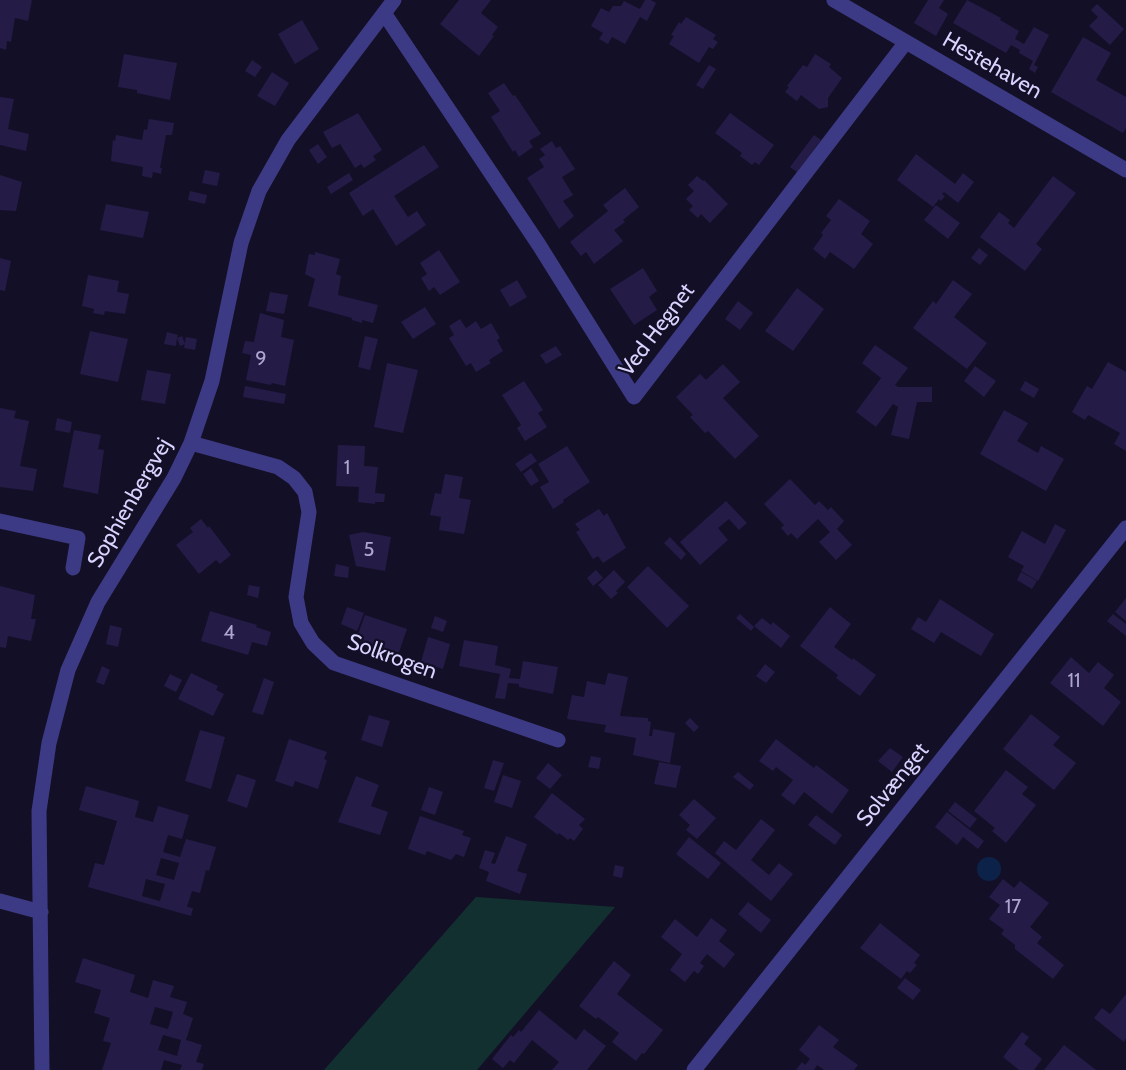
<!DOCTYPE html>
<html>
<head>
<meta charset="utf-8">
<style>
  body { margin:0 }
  canvas { display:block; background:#130f26 }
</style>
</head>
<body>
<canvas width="1126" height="1070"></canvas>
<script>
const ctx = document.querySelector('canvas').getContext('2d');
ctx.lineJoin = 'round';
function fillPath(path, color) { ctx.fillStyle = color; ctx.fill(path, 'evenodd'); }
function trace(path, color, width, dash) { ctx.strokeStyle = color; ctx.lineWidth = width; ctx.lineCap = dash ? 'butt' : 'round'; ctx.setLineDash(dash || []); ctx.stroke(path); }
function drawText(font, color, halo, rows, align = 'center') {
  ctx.font = font + ' Cabin,sans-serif'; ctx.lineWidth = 4.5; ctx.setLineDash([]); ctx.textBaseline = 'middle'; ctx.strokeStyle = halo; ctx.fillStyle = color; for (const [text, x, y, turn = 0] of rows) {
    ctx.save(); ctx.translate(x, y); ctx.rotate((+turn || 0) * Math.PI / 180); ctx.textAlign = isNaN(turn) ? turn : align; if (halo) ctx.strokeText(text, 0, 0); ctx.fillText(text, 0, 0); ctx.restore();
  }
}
fillPath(new Path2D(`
  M 476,897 L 615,907 L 477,1070 L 324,1070 Z`), '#12302f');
fillPath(new Path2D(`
  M977 869a12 12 0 1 1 24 0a12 12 0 1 1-24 0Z`), '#0c2248');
fillPath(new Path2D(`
  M 0,0 L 32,0 L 28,21 L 15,18 L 11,42 L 7,41 L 6,50 L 0,48 Z
  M 459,0 L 491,0 L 481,13 L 498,27 L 492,35 L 494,36 L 479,56 L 440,24 Z
  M 645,0 L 651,0 L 656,3 L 647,21 L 640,17 L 625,44 L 612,37 L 608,44 L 599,39 L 603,33 L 591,26 L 601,8 L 609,12 L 613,6 L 621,6 L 624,1 L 640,9 Z
  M 928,0 L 944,0 L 939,8 L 948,14 L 936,36 L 914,23 Z
  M 967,0 L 1001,18 L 1000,20 L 1019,31 L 1015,39 L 1024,44 L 1034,27 L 1049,35 L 1034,65 L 1038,67 L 1035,73 L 1029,69 L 1033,61 L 1019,53 L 1020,50 L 1011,45 L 1006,53 L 953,23 Z
  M 1097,4 L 1124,29 L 1110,45 L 1089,26 L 1098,17 L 1091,10 Z
  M 686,17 L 716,35 L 713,39 L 718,42 L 713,49 L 709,47 L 699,63 L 669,44 L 674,36 L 671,35 L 679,22 L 681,24 Z
  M 302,20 L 319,49 L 295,64 L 278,34 Z
  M 1083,37 L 1111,53 L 1096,80 L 1126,97 L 1126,128 L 1123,133 L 1051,92 Z
  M 124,54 L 177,63 L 170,100 L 137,93 L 137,90 L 118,87 Z
  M 815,54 L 831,64 L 829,67 L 842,78 L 828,98 L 828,107 L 819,109 L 801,95 L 797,101 L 785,92 L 789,87 L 787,86 L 803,65 L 807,67 Z
  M 252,60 L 262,67 L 255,77 L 245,71 Z
  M 709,65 L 716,69 L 703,89 L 696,85 Z
  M 272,72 L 289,83 L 275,106 L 257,96 Z
  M 504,83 L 513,96 L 515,95 L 541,134 L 529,141 L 533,147 L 519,157 L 515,150 L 513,152 L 491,117 L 500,111 L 488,93 Z
  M 0,97 L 14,99 L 8,129 L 29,134 L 26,151 L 0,145 Z
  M 358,113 L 382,150 L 373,156 L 376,160 L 364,168 L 361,164 L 355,168 L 340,144 L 332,148 L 323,132 Z
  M 730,113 L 774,145 L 759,165 L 755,162 L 752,165 L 740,156 L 742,153 L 715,133 Z
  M 149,119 L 174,123 L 172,135 L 166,135 L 160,168 L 162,168 L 161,174 L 153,172 L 152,178 L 142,176 L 143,167 L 111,161 L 113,140 L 115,141 L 116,135 L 142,140 L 144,129 L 147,130 Z
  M 814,135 L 821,140 L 797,172 L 790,167 Z
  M 552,141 L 556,148 L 560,146 L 575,169 L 562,177 L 573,195 L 563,201 L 574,216 L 559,229 L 527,178 L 544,167 L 539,159 L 545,155 L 540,149 Z
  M 318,144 L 327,157 L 318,164 L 309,150 Z
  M 424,145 L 439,167 L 394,196 L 408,217 L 417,211 L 426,225 L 396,246 L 373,209 L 363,216 L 349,193 Z
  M 916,154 L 955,184 L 963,173 L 974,182 L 958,203 L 944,192 L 942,194 L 945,196 L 941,201 L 939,199 L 933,207 L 897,180 Z
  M 205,170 L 220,173 L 217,186 L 202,183 Z
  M 349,173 L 353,180 L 331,194 L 327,187 Z
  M 0,175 L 22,182 L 16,211 L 0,210 Z
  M 697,176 L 703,181 L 704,180 L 728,204 L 710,223 L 701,214 L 698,218 L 689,210 L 693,206 L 686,199 L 694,191 L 688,185 Z
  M 1053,176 L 1076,193 L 1036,244 L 1042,249 L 1025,271 L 980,237 L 999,212 L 1010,220 L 1008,223 L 1014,228 Z
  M 625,188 L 639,207 L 623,220 L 625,222 L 614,230 L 623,241 L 594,264 L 586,252 L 581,256 L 570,242 L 608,211 L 603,205 Z
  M 190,191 L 207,195 L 205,204 L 188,200 Z
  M 839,199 L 870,221 L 861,234 L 873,244 L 854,269 L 830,252 L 825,259 L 813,249 L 823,235 L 821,233 L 831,220 L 826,216 Z
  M 106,204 L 149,212 L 143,238 L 100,230 Z
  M 936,205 L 960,223 L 948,239 L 924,220 Z
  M 979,248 L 988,255 L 980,265 L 971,258 Z
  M 439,250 L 460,282 L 440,295 L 434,287 L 429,291 L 421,278 L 427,274 L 420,263 Z
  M 315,252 L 340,259 L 336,274 L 341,276 L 338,295 L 378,305 L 373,323 L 362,320 L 362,323 L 352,320 L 352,318 L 308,306 L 315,279 L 305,274 L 309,254 L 315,255 Z
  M 0,258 L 11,261 L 5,291 L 0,290 Z
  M 643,268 L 657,291 L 649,297 L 657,310 L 634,325 L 610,289 Z
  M 88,275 L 119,281 L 117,292 L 129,294 L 125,314 L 105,311 L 104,315 L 93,313 L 94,309 L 82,306 Z
  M 517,280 L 527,297 L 510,307 L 500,290 Z
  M 953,280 L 972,294 L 954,317 L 987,343 L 967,369 L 913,328 L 933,301 L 936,304 Z
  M 797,288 L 824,309 L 793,351 L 765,331 Z
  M 270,292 L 288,295 L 284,314 L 266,311 Z
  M 738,301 L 753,313 L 740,330 L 725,319 Z
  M 425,307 L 436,324 L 413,339 L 401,322 Z
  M 260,313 L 284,320 L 281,337 L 294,340 L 285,386 L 272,383 L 271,385 L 246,380 L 251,355 L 242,353 L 245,341 L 254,342 Z
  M 460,319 L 466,328 L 476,321 L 481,329 L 491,323 L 500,338 L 497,340 L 503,351 L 489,360 L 491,363 L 476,372 L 471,363 L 466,366 L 449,338 L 454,335 L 449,326 Z
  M 90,331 L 128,339 L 118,382 L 80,374 Z
  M 167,332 L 178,335 L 177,338 L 182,336 L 185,344 L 180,346 L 177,338 L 176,346 L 164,344 Z
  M 365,336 L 378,339 L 370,370 L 358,367 Z
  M 186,337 L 197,339 L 195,350 L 184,348 Z
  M 875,345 L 908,368 L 895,385 L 898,387 L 932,387 L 932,402 L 917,402 L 909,439 L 891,435 L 898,407 L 893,404 L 876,427 L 856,412 L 881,378 L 862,363 Z
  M 556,346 L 562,355 L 546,364 L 540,355 Z
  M 1108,362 L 1126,372 L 1126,451 L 1114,444 L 1120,433 L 1088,415 L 1085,420 L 1072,412 L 1087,386 L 1092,389 Z
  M 387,363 L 418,370 L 403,433 L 374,427 Z
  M 723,364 L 740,382 L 723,398 L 759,436 L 735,459 L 708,431 L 705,433 L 690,417 L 693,415 L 676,397 L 700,374 L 706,380 Z
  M 975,366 L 996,381 L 984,397 L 964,381 Z
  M 147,370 L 171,374 L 165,404 L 141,400 Z
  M 524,381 L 543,410 L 538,413 L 547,427 L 525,441 L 517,428 L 521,425 L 502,395 Z
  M 1025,381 L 1039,389 L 1034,398 L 1020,390 Z
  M 245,386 L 286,394 L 284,404 L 243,397 Z
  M 0,408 L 16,411 L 14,418 L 29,421 L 20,466 L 37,469 L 33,491 L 0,487 Z
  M 1004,410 L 1028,423 L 1017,441 L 1038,453 L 1041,446 L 1064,459 L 1046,491 L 980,454 Z
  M 57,418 L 72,422 L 70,433 L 55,430 Z
  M 74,430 L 101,435 L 98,449 L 104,450 L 98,494 L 63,487 Z
  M 338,445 L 365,446 L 364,466 L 378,467 L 375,493 L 385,494 L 384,502 L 375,502 L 375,504 L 358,502 L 359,487 L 336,486 Z
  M 567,446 L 590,482 L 563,500 L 564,502 L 553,509 L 540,487 L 549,482 L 538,464 Z
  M 531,453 L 537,461 L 521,472 L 515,464 Z
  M 531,468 L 539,481 L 531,486 L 523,474 Z
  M 445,474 L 463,477 L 459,498 L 471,500 L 464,534 L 439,530 L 441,517 L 430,515 L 435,493 L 441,494 Z
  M 790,479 L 815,505 L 819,501 L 828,510 L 831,507 L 844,521 L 837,529 L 852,545 L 836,560 L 819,542 L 830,532 L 818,519 L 797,539 L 791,533 L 788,536 L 781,528 L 784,525 L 764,504 Z
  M 726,501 L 747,523 L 739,530 L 729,519 L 718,528 L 728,540 L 700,565 L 680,542 Z
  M 599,509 L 604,516 L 607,513 L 626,548 L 603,563 L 598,556 L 593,559 L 576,532 L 580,530 L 575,524 Z
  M 201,519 L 208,528 L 209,526 L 231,555 L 220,564 L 216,560 L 199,574 L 176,545 L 193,532 L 190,528 Z
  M 1055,524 L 1066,530 L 1038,581 L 1021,571 L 1024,566 L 1008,557 L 1022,531 L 1045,544 Z
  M 363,532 L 391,537 L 385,571 L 356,566 L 349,535 Z
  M 670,537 L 686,554 L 681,560 L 664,543 Z
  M 336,564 L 349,567 L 348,578 L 334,576 Z
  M 648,566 L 689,606 L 667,628 L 627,587 Z
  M 596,570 L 603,578 L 593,586 L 587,578 Z
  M 614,570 L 625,582 L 616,591 L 618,593 L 611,599 L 598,585 Z
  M 1021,572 L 1037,581 L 1032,589 L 1017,580 Z
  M 249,585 L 260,587 L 258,598 L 247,595 Z
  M 0,586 L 35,595 L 31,619 L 36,619 L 31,641 L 8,636 L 6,648 L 0,647 Z
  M 1126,598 L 1126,621 L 1115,612 Z
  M 940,599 L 994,634 L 981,656 L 941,632 L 934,643 L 911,629 L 918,617 L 926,622 Z
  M 347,607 L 364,613 L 357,631 L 341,624 Z
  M 830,607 L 851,624 L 834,647 L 852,660 L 853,658 L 876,675 L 860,696 L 836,678 L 838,675 L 800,646 Z
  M 210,611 L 257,625 L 256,627 L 271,632 L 267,646 L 252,642 L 248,655 L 201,641 Z
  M 740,614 L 754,627 L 751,631 L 736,618 Z
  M 1113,614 L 1126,624 L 1126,636 L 1107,621 Z
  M 365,615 L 407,629 L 398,655 L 356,640 Z
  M 435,616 L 447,621 L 443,632 L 431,628 Z
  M 762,618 L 771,625 L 773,622 L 790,636 L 781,648 L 754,626 Z
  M 110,625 L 122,628 L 118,647 L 106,644 Z
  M 428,637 L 450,644 L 443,669 L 421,662 Z
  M 464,640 L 498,646 L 495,665 L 511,669 L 509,678 L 520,679 L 523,661 L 558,667 L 553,694 L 519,687 L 519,684 L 508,683 L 505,699 L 495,698 L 500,674 L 459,666 Z
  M 1071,657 L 1089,673 L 1098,662 L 1114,675 L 1104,688 L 1121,702 L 1103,726 L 1050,683 Z
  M 765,664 L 775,672 L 766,683 L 756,676 Z
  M 102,666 L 110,670 L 104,685 L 96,682 Z
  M 191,673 L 218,686 L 216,690 L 224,694 L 213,716 L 178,699 Z
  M 608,673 L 628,677 L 620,716 L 648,718 L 648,721 L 651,722 L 649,736 L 652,736 L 653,729 L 675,733 L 670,763 L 633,755 L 636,738 L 604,732 L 606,725 L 567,719 L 572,695 L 584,697 L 587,681 L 605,685 Z
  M 170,674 L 182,680 L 176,692 L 164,686 Z
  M 264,678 L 274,682 L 263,715 L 252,712 Z
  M 1031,714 L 1060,737 L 1053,745 L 1076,763 L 1054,790 L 1003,749 Z
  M 369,715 L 390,721 L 382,747 L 361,740 Z
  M 690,718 L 699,727 L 694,732 L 685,723 Z
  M 200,730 L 225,737 L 211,789 L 185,781 Z
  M 289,739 L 327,752 L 324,759 L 327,760 L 318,789 L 295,781 L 293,787 L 275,781 Z
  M 776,739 L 814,768 L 816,765 L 849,790 L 832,814 L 804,792 L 794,805 L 781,795 L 793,780 L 776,767 L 773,771 L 759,761 Z
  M 890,748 L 903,757 L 892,772 L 878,761 Z
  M 591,756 L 601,758 L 599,769 L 588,767 Z
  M 493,760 L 504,763 L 494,791 L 484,788 Z
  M 659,762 L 681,766 L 676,788 L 654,784 Z
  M 548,763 L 562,775 L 550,789 L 536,778 Z
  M 1006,770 L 1028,787 L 1022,794 L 1036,805 L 1006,843 L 992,831 L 995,828 L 974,811 Z
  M 738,772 L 754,785 L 750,790 L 733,777 Z
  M 237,774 L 256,780 L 247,808 L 227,801 Z
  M 503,775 L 521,781 L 512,808 L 494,802 Z
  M 356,776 L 379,785 L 371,806 L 388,812 L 380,835 L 338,822 Z
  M 86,786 L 139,801 L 135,817 L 153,822 L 158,806 L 189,815 L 182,839 L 168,835 L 163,852 L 180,857 L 186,839 L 216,847 L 209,871 L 206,870 L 200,893 L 192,891 L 187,907 L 193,908 L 191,916 L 88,887 L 95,863 L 104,865 L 117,821 L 79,810 ZM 161,858 L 179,863 L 174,880 L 156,875 ZM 146,879 L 165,884 L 160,901 L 142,896 Z
  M 429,787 L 443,792 L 435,815 L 421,810 Z
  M 552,793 L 585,819 L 579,825 L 583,829 L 574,841 L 570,838 L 568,840 L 559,833 L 558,835 L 534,817 Z
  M 694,799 L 716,818 L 697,839 L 686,830 L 690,825 L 679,815 Z
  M 955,802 L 977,819 L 970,828 L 948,811 Z
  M 947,812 L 984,841 L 978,849 L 963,837 L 957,845 L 935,827 Z
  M 816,815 L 842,835 L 835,845 L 808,825 Z
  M 420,816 L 464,831 L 462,835 L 471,838 L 464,857 L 456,854 L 451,860 L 427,851 L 425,855 L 408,849 Z
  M 761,819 L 775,830 L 751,860 L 769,875 L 779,863 L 793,874 L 771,901 L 715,853 L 724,841 L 736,850 Z
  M 506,836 L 527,844 L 517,871 L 527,874 L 520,894 L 486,881 L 489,872 L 479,868 L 485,850 L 495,853 L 491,863 L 495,864 Z
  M 689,837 L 721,863 L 708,879 L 676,854 Z
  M 615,865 L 624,867 L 622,878 L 613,876 Z
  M 1003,879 L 1014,888 L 1020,881 L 1049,903 L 1030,927 L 1042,937 L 1037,943 L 1064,965 L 1053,979 L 1015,949 L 1015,945 L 1001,934 L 1004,930 L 989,919 L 1000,905 L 989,897 Z
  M 748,902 L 771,920 L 761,933 L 738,914 Z
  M 711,918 L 727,930 L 719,941 L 735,954 L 724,968 L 707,954 L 700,963 L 704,966 L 698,974 L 694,971 L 685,982 L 670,970 L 682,954 L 661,937 L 675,919 L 697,937 Z
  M 880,923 L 920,955 L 914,963 L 917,965 L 910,973 L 907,971 L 901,979 L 860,948 Z
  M 83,958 L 135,975 L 130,992 L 148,998 L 153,980 L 174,986 L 170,997 L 187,1002 L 183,1014 L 193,1018 L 186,1040 L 202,1045 L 196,1062 L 204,1064 L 202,1070 L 180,1070 L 182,1065 L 164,1060 L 161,1070 L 102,1070 L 111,1043 L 103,1041 L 110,1018 L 94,1013 L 101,990 L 75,982 ZM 155,1007 L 173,1012 L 168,1029 L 150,1024 ZM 163,1035 L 181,1040 L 177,1056 L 158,1050 Z
  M 614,961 L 631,975 L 617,994 L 663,1030 L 644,1054 L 642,1053 L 636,1061 L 612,1042 L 619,1033 L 598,1017 L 596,1019 L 579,1006 Z
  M 905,978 L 921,990 L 913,1000 L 897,988 Z
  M 1126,994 L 1126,1038 L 1124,1042 L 1094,1018 L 1102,1008 L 1110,1014 Z
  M 539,1010 L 576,1040 L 584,1029 L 606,1046 L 587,1070 L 552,1070 L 559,1062 L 532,1040 L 514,1063 L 510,1060 L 503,1068 L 492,1059 L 511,1035 L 513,1037 L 519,1030 L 521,1032 Z
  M 819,1025 L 839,1040 L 833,1047 L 858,1065 L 854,1070 L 824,1070 L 817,1065 L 814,1070 L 796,1070 L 802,1062 L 805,1065 L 810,1059 L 799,1050 Z
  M 1022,1032 L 1029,1037 L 1024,1044 L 1042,1059 L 1034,1070 L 1019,1070 L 1003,1057 Z
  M 1064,1045 L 1096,1070 L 1044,1070 Z`), '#241b47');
trace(new Path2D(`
  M 834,0 L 1126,170
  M 384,13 L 539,245 L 634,397 L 906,42
  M 191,443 L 278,467 L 294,478 L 305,492 L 309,512 L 296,597 L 301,623 L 313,643 L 334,663 L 558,740
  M 0,521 L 78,538 L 73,568
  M 0,901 L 41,912
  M 42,1070 L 39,811 L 49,743 L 68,670 L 98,602 L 174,478 L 191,443 L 212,381 L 241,243 L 259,191 L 288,140 L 394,0
  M 694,1070 L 1126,528`), '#3d3a85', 15);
drawText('20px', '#aca6d1', null, [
  ["9",261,359],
  ["1",347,468],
  ["5",369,550],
  ["4",229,633],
  ["11",1074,681],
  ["17",1013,907]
]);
drawText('22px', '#d9d4ff', '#130f26', [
  ["Hestehaven",992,66,30],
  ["Ved Hegnet",657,330,-53],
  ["Sophienbergvej",130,503,-60],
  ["Solkrogen",392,657,20],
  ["Solvænget",893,785,-51]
]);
</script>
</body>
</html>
